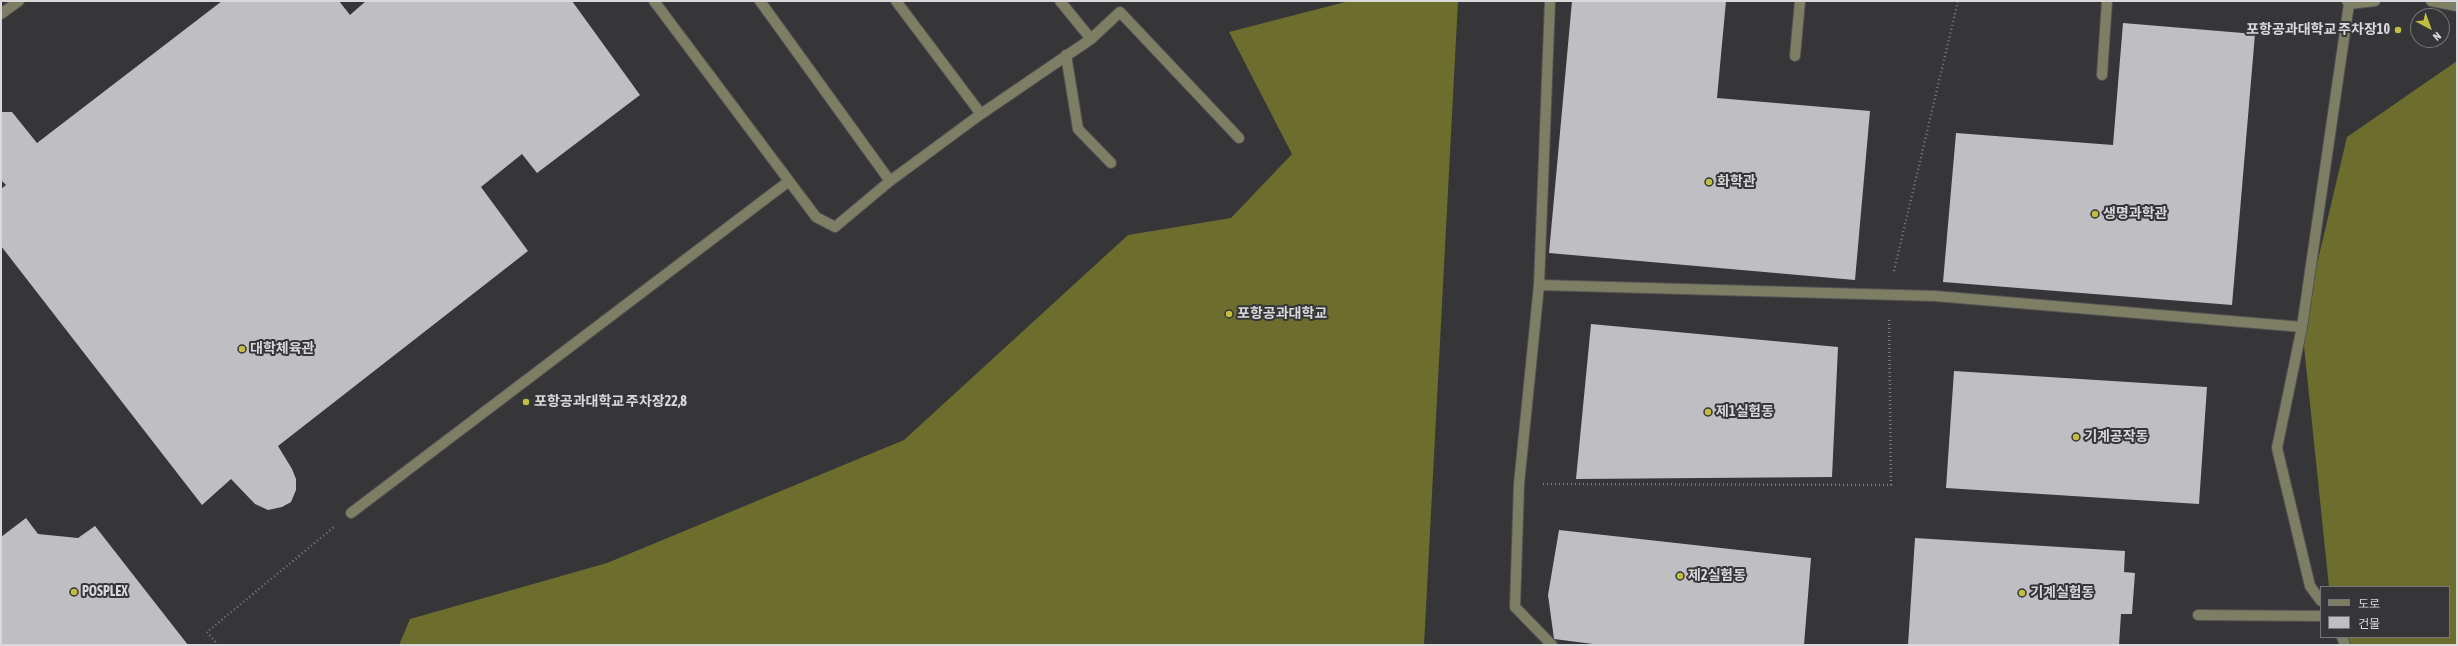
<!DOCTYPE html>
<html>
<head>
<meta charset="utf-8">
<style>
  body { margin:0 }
  #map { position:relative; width:2458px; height:646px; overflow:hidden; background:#363538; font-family:"Asap Condensed","Noto Sans KR",sans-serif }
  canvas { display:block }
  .frame { position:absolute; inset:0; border:2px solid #d9d8da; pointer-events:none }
  .legend { position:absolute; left:2320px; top:586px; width:130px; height:52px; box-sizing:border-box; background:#363538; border:1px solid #777679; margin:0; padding:5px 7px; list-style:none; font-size:12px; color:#d9d8da }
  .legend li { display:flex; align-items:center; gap:8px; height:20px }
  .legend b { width:20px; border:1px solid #777679 }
  .north { position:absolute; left:2410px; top:8px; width:40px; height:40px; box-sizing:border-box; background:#363538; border:1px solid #777679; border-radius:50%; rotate:139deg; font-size:11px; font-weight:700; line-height:16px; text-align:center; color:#d9d8da }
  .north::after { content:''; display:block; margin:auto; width:14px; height:18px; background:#c0be41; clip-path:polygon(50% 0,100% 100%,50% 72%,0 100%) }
</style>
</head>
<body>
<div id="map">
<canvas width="2458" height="646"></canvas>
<div class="frame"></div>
<ul class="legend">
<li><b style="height:5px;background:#7e7e65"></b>도로</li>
<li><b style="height:11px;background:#bfbec2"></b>건물</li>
</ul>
<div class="north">N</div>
</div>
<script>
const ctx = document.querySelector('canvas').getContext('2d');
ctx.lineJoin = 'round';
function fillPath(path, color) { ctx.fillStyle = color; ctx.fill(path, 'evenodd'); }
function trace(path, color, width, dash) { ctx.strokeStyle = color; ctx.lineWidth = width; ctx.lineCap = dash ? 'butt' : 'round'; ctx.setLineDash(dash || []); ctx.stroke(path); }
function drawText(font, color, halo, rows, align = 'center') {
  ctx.font = font + ' "Asap Condensed","Noto Sans KR",sans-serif'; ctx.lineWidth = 4; ctx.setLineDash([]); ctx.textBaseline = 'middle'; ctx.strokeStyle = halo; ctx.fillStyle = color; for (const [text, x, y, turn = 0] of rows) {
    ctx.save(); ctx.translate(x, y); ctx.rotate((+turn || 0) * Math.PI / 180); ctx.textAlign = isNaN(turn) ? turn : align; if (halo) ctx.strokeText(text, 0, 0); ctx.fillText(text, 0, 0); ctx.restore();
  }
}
fillPath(new Path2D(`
  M 1349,1 L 1458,1 L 1424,645 L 399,645 L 410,619 L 607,563 L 904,440 L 1128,235 L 1231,218 L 1292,154 L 1229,32 Z
  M 2457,61 L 2457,645 L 2346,645 L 2342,637 L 2449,637 L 2449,587 L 2329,587 L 2302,327 L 2347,137 Z`), '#6d6d2e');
fillPath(new Path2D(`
  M 222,1 L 339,1 L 350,15 L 366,1 L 572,1 L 640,95 L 537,173 L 522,154 L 481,187 L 528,251 L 278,446 L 292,469 L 296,479 L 296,490 L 291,502 L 282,507 L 268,510 L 255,504 L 231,479 L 202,505 L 1,246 L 1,189 L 6,185 L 1,180 L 1,112 L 12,112 L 37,143 Z
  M 1572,1 L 1726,1 L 1717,98 L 1870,111 L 1855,280 L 1549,253 Z
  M 2123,23 L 2255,34 L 2232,305 L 1943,282 L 1956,133 L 2113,145 Z
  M 1591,324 L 1838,347 L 1832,477 L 1576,479 Z
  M 1954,371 L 2207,387 L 2199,504 L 1946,488 Z
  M 26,518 L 38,534 L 78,538 L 95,526 L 188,645 L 1,645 L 1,537 Z
  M 1559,530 L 1811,558 L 1804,645 L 1601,645 L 1554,639 L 1548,595 Z
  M 1915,538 L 2125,551 L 2124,572 L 2135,573 L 2132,614 L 2121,614 L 2119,645 L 1908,645 Z`), '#bfbec2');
const minor = new Path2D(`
  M 654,1 L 816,217 L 835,227 L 890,181 L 760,1
  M 1550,1 L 1539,285 L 1935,296 L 2302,327 L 2349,4
  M 2347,1 L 2349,4 L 2375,1
  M 2431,1 L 2457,6
  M 1,14 L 19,1
  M 1091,39 L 1120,12 L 1239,138
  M 1066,55 L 1078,129 L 1111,163
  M 1795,56 L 1800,1
  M 2102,75 L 2107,1
  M 981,114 L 1091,39 L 1060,1
  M 890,181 L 981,114 L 896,1
  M 1539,285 L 1519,484 L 1515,607 L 1552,645
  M 2302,327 L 2277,448 L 2310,586 L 2321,601
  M 351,513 L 789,181
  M 2198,615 L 2321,616
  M 2342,637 L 2345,645`);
trace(minor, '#535255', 12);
trace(new Path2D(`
  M 1894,271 L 1958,1
  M 1543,484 L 1891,485 L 1889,317
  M 218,645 L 207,632 L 334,527`), '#7c7b7e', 2.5, [1, 3]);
trace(minor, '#7e7e65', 10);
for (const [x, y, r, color] of [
  [2398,30,4,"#c0be41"],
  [1709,182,4,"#c0be41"],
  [2095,214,4,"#c0be41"],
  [1229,314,4,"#c0be41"],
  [242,349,4,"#c0be41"],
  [526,402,4,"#c0be41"],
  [1708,412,4,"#c0be41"],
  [2076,437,4,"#c0be41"],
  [1680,576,4,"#c0be41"],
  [74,592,4,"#c0be41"],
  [2022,593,4,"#c0be41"]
]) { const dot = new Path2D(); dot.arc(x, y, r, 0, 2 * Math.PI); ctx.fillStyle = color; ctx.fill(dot); trace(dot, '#363538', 1.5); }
drawText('bold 14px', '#d9d8da', '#363538', [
  ["포항공과대학교 주차장10",2390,30,"right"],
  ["화학관",1717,182],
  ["생명과학관",2103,214],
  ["포항공과대학교",1237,314],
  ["대학체육관",250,349],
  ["포항공과대학교 주차장22,8",534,402],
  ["제1실험동",1716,412],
  ["기계공작동",2084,437],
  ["제2실험동",1688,576],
  ["POSPLEX",82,592],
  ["기계실험동",2030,593]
], 'left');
</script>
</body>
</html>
